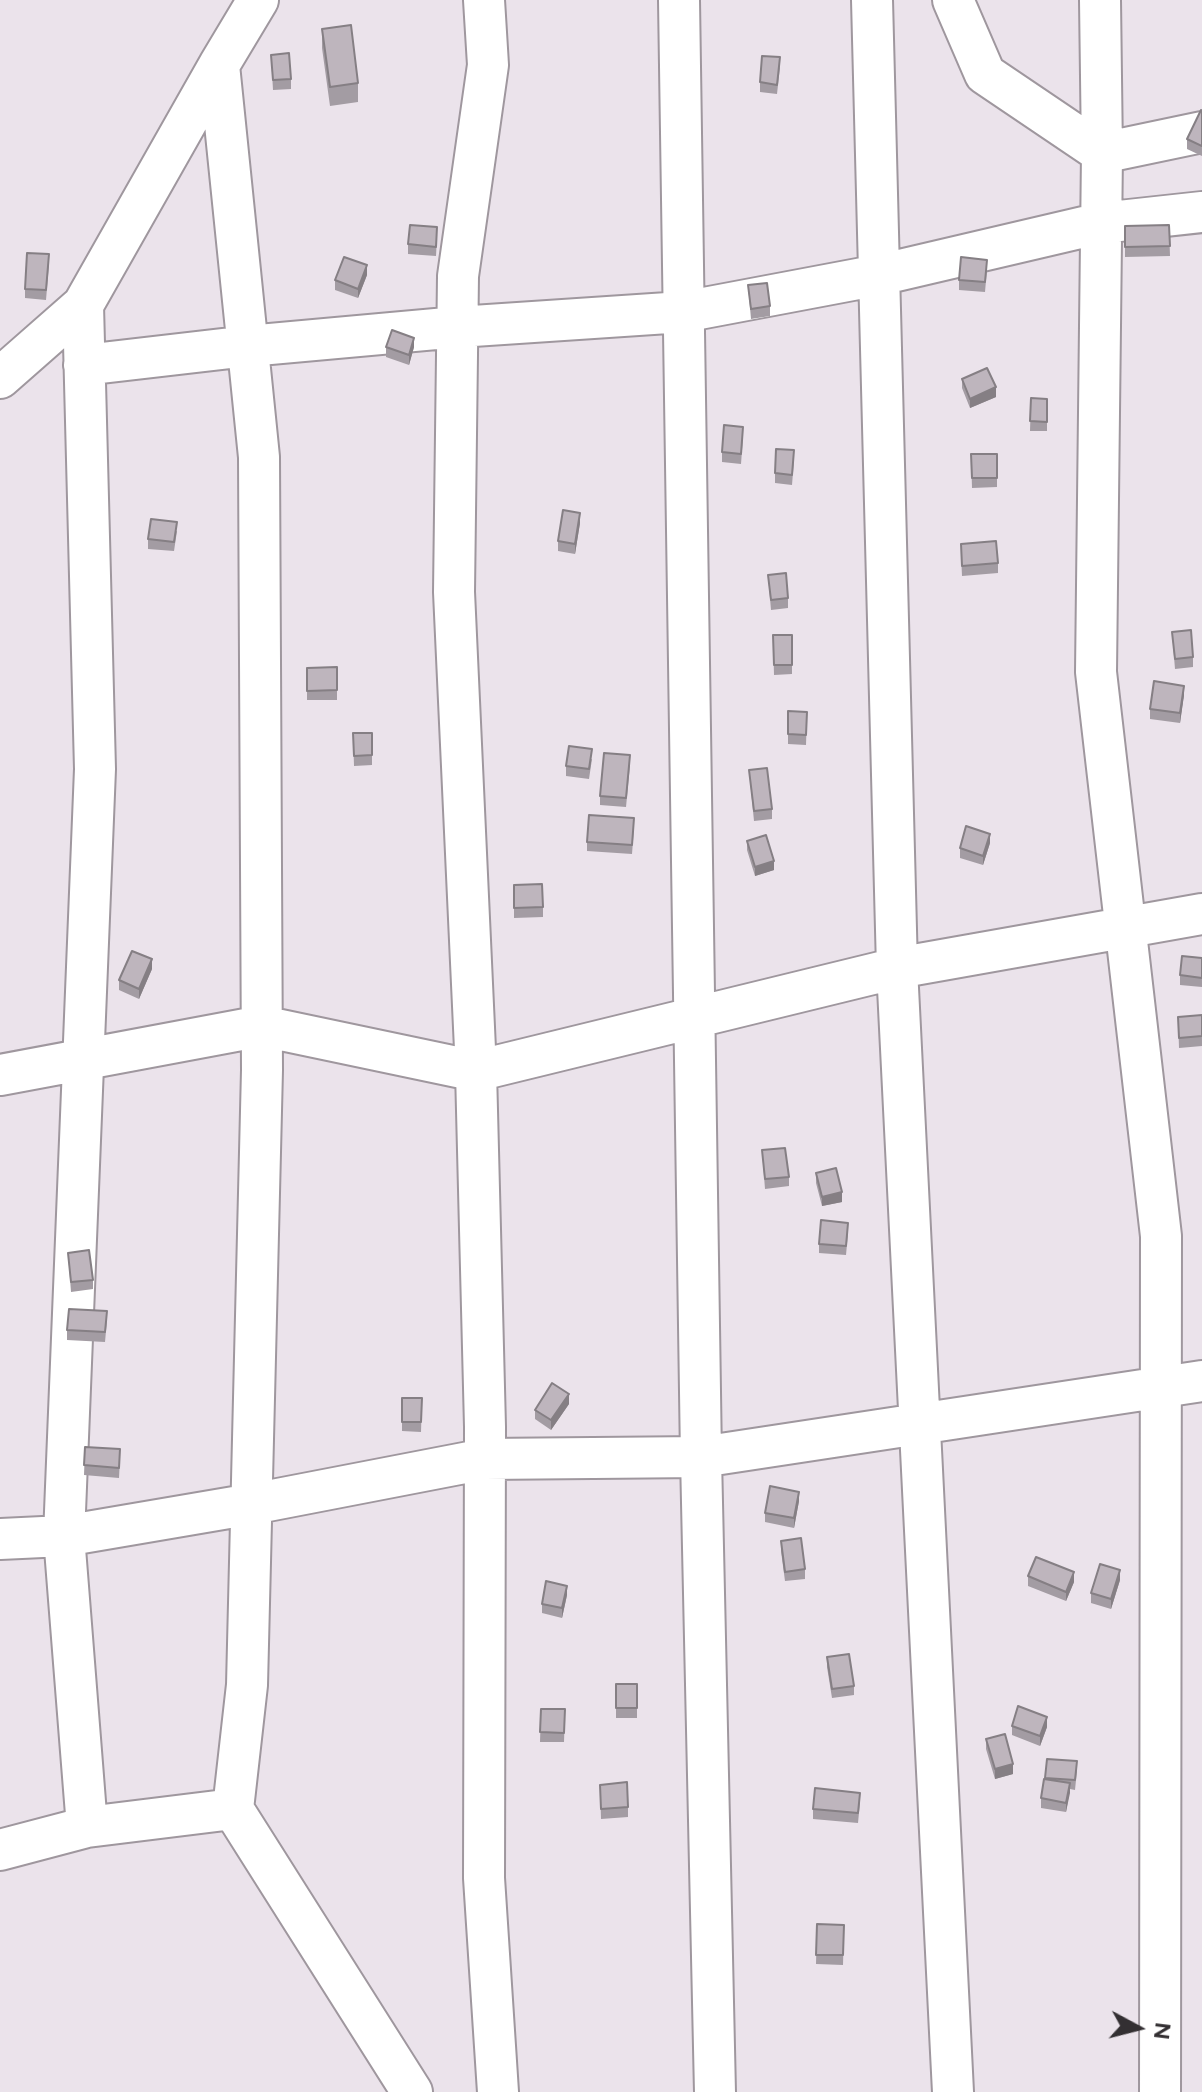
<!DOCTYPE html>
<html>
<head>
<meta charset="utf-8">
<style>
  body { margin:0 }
  #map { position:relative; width:1202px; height:2092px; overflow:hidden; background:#ebe3eb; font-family:Figtree,sans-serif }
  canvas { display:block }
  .north { position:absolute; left:1098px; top:1988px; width:80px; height:80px; -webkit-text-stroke:6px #fff; paint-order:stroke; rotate:97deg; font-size:22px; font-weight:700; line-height:32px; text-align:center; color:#332f32 }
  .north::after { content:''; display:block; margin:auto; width:28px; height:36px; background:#332f32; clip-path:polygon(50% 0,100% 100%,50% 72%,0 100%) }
</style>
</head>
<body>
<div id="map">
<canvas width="1202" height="2092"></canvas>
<div class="north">N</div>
</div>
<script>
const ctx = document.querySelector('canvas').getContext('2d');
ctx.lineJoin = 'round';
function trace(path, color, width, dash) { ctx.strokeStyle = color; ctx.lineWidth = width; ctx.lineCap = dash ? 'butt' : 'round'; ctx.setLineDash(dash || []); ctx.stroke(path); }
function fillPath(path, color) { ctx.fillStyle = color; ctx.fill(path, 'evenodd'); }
const street = new Path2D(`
  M 258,0 L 219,65 L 259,457 L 262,1070 L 247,1685 L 233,1809 L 412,2092
  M 484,0 L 488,65 L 458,276 L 454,592 L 476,1071 L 485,1427 L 484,1878 L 498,2092
  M 679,0 L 701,1457 L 715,2092
  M 872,0 L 897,968 L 953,2092
  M 953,0 L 985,74 L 1102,153 L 1202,132
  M 1100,0 L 1102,153 L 1096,672 L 1161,1236 L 1160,2092
  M 219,65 L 83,305 L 95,769 L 64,1536 L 87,1827 L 233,1809
  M 84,365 L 248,346 L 458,327 L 683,312 L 879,275 L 1101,223 L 1202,212
  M 0,378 L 83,305
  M 0,1075 L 262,1026 L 476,1071 L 897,968 L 1202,914
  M 0,1539 L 64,1536 L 252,1504 L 485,1459 L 701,1457 L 1202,1381
  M 0,1850 L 87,1827`);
trace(street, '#9f979e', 44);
trace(street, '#fff', 40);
fillPath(new Path2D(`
  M 322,29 L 358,83 L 358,102 L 330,106 L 322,48 Z
  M 271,55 L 291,79 L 291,89 L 273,90 Z
  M 780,67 L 777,94 L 760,92 L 760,82 Z
  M 1202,111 L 1202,156 L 1187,149 L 1187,139 Z
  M 1169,225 L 1170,256 L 1125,257 L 1125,226 Z
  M 437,237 L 436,256 L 408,254 L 408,244 Z
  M 49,264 L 46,300 L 25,298 L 25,289 Z
  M 987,269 L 985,292 L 959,290 L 959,280 Z
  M 367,275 L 358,298 L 335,290 L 335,280 Z
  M 748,285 L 770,306 L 770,316 L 751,319 Z
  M 386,347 L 414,347 L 409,365 L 386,357 Z
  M 962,379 L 996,397 L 970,408 L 962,388 Z
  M 1031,398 L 1047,399 L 1047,431 L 1030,431 Z
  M 743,437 L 741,464 L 722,462 L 722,452 Z
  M 971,454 L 997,454 L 997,487 L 972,488 Z
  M 794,460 L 792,485 L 775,483 L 775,473 Z
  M 580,523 L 575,554 L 558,551 L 558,541 Z
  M 177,531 L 174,551 L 148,549 L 148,539 Z
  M 961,554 L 998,563 L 998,573 L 962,576 Z
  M 768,575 L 788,598 L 788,608 L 771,610 Z
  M 1172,632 L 1193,657 L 1193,667 L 1175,669 Z
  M 773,635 L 792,635 L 792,674 L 774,675 Z
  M 337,667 L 337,700 L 307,700 L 307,668 Z
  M 1184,695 L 1180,723 L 1150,719 L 1150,709 Z
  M 807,712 L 806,745 L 788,744 L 788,734 Z
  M 353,733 L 372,733 L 372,765 L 354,766 Z
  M 592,759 L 589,779 L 566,776 L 566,766 Z
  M 630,765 L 626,807 L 600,805 L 600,796 Z
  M 749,770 L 772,809 L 772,819 L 754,821 Z
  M 634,828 L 632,854 L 587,851 L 587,842 Z
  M 747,841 L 774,870 L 755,876 L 747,850 Z
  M 990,843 L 983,865 L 960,858 L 960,848 Z
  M 514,885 L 543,907 L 543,917 L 514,918 Z
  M 1202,958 L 1202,987 L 1180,985 L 1180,975 Z
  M 152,969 L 139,999 L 119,990 L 119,980 Z
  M 1202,1015 L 1202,1046 L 1179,1048 L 1178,1017 Z
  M 762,1150 L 789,1177 L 789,1186 L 765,1189 Z
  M 816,1173 L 842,1202 L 822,1206 L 816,1183 Z
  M 848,1233 L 846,1255 L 819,1253 L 819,1244 Z
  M 68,1253 L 93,1280 L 93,1289 L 71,1292 Z
  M 107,1320 L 105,1342 L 67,1340 L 67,1330 Z
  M 402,1398 L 422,1398 L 421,1432 L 402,1431 Z
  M 569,1404 L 551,1430 L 535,1419 L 535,1410 Z
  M 85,1447 L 120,1458 L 119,1478 L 84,1475 Z
  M 799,1501 L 794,1528 L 765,1522 L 765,1513 Z
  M 781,1541 L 805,1569 L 805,1579 L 785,1581 L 781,1551 Z
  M 1028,1576 L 1074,1582 L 1066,1601 L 1028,1586 Z
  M 1120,1580 L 1111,1609 L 1091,1603 L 1091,1593 Z
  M 567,1595 L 562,1618 L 542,1613 L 542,1604 Z
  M 827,1657 L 854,1686 L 854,1695 L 832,1698 L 827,1667 Z
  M 616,1684 L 637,1684 L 637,1718 L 616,1718 Z
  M 541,1709 L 565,1709 L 564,1742 L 540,1742 Z
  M 1012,1726 L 1047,1727 L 1040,1746 L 1012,1735 Z
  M 986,1739 L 1013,1774 L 995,1779 L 986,1749 Z
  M 1047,1759 L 1077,1770 L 1075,1790 L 1070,1789 L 1066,1812 L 1041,1808 L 1041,1798 L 1045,1779 Z
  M 600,1785 L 628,1807 L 628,1817 L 601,1819 Z
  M 860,1802 L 858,1823 L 813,1819 L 813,1809 Z
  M 817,1924 L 844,1925 L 843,1965 L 816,1964 Z`), '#a39ca3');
fillPath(new Path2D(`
  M 367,265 L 367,275 L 358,298 L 358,289 Z
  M 414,338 L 414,347 L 409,365 L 409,355 Z
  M 996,387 L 996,397 L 970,408 L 970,399 Z
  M 580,513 L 580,523 L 575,554 L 575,544 Z
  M 1184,686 L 1184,695 L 1180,723 L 1180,713 Z
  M 990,834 L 990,843 L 983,865 L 983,856 Z
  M 774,861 L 774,870 L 755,876 L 755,867 Z
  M 152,959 L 152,969 L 139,999 L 139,989 Z
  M 842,1192 L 842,1202 L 822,1206 L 822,1197 Z
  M 569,1394 L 569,1404 L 551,1430 L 551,1420 Z
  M 799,1492 L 799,1501 L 794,1528 L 794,1518 Z
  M 1120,1570 L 1120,1580 L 1111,1609 L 1111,1599 Z
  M 1074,1572 L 1074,1582 L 1066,1601 L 1066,1592 Z
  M 567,1586 L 567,1595 L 562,1618 L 562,1608 Z
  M 1047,1717 L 1047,1727 L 1040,1746 L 1040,1736 Z
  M 1013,1764 L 1013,1774 L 995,1779 L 995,1769 Z
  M 1070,1783 L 1070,1793 L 1066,1812 L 1066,1803 Z`), '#857f84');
const building = new Path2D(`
  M 351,25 L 358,83 L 330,87 L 322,29 Z
  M 289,53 L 291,79 L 273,80 L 271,55 Z
  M 762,56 L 780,57 L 777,85 L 760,82 Z
  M 1201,110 L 1202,111 L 1202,146 L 1187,139 Z
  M 410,225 L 437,227 L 436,247 L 408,244 Z
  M 1169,225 L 1170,246 L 1125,247 L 1125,226 Z
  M 27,253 L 49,254 L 46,290 L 25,289 Z
  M 344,257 L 367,265 L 358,289 L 335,280 Z
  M 961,257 L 987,260 L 985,282 L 959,280 Z
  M 767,283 L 770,306 L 751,309 L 748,285 Z
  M 392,330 L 414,338 L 409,355 L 386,347 Z
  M 987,368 L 996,387 L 970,399 L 962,379 Z
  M 1031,398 L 1047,399 L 1047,422 L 1030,421 Z
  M 724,425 L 743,427 L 741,454 L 722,452 Z
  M 776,449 L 794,450 L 792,475 L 775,473 Z
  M 971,454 L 997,454 L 997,478 L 972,478 Z
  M 563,510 L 580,513 L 575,544 L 558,541 Z
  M 151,519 L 177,522 L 174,542 L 148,539 Z
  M 996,541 L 998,563 L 962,566 L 961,544 Z
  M 786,573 L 788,598 L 771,600 L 768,575 Z
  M 1191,630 L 1193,657 L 1175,659 L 1172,632 Z
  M 773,635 L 792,635 L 792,665 L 774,665 Z
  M 337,667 L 337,690 L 307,691 L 307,668 Z
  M 1154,681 L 1184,686 L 1180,713 L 1150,709 Z
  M 788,711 L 807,712 L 806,735 L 788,734 Z
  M 353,733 L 372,733 L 372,755 L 354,756 Z
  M 569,746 L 592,749 L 589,769 L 566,766 Z
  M 604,753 L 630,755 L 626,798 L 600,796 Z
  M 767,768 L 772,809 L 754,811 L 749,770 Z
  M 589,815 L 634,818 L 632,845 L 587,842 Z
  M 966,826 L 990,834 L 983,856 L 960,848 Z
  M 766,835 L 774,861 L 755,867 L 747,841 Z
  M 542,884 L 543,907 L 514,908 L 514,885 Z
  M 132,951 L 152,959 L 139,989 L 119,980 Z
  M 1182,956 L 1202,958 L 1202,978 L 1180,975 Z
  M 1202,1015 L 1202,1036 L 1179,1038 L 1178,1017 Z
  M 785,1148 L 789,1177 L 765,1179 L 762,1150 Z
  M 836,1168 L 842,1192 L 822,1197 L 816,1173 Z
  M 821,1220 L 848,1223 L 846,1246 L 819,1244 Z
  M 89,1250 L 93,1280 L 71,1282 L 68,1253 Z
  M 69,1309 L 107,1311 L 105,1332 L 67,1330 Z
  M 552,1383 L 569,1394 L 551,1420 L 535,1410 Z
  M 402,1398 L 422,1398 L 421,1422 L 402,1422 Z
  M 85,1447 L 120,1449 L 119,1468 L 84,1465 Z
  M 770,1486 L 799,1492 L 794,1518 L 765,1513 Z
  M 801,1538 L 805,1569 L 785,1572 L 781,1541 Z
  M 1036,1557 L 1074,1572 L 1066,1592 L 1028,1576 Z
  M 1100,1564 L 1120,1570 L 1111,1599 L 1091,1593 Z
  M 546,1581 L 567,1586 L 562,1608 L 542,1604 Z
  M 849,1654 L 854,1686 L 832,1689 L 827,1657 Z
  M 616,1684 L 637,1684 L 637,1708 L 616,1708 Z
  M 1018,1706 L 1047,1717 L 1040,1736 L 1012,1726 Z
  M 541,1709 L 565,1709 L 564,1733 L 540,1732 Z
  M 1005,1734 L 1013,1764 L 995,1769 L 986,1739 Z
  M 1047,1759 L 1077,1761 L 1075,1780 L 1045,1778 Z
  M 1044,1779 L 1070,1783 L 1066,1803 L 1041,1798 Z
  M 627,1782 L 628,1807 L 601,1809 L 600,1785 Z
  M 815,1788 L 860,1793 L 858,1813 L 813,1809 Z
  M 817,1924 L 844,1925 L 843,1955 L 816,1955 Z`);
fillPath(building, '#beb5bd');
trace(building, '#857f84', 2);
</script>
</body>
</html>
